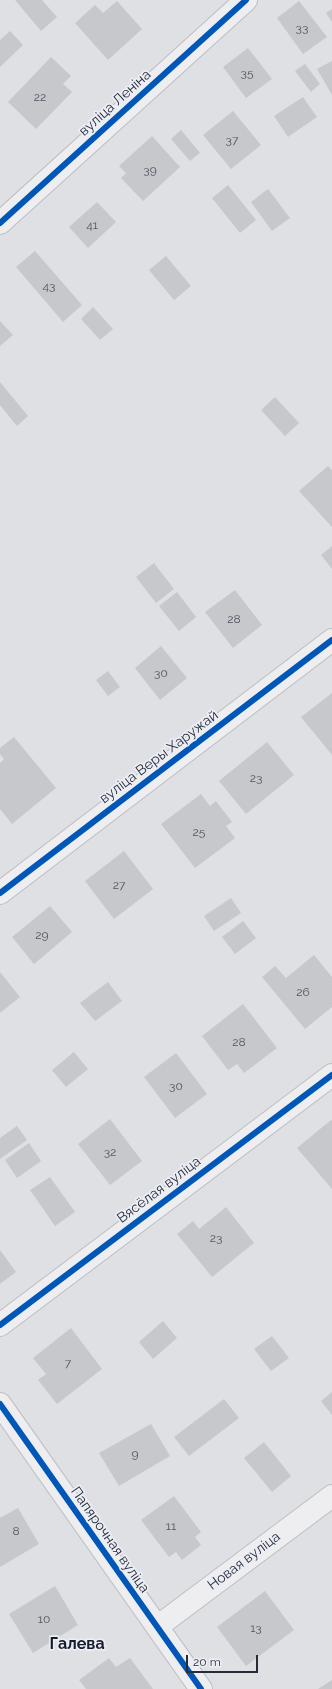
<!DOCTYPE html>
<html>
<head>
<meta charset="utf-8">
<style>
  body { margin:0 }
  #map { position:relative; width:332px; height:1689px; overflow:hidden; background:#dee0e4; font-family:Raleway,sans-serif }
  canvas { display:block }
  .scale { position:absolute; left:186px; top:1655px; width:72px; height:18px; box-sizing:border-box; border:2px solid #272c3b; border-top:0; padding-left:5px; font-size:12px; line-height:14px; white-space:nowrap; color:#272c3b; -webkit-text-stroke:3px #ebeef4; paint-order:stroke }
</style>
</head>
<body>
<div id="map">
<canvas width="332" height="1689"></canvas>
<div class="scale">20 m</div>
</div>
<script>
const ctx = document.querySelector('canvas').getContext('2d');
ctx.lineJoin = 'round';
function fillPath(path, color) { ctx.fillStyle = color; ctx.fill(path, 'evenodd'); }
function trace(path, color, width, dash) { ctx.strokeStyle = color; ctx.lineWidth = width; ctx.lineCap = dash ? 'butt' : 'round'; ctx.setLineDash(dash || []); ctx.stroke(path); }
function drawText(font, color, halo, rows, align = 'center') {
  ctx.font = font + ' Raleway,sans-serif'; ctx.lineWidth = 3.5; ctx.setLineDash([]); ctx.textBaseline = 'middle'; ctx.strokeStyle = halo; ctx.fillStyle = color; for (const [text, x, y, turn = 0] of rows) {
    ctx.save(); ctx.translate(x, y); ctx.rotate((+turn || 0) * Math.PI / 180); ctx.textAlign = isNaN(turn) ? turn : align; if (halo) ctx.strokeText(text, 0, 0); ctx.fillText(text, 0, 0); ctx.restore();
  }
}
fillPath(new Path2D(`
  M 15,0 L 42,0 L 57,17 L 41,31 Z
  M 117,1 L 142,29 L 108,60 L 75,23 L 95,5 L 103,13 Z
  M 299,1 L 327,37 L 303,54 L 277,18 Z
  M 332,9 L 332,22 L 326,13 Z
  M 10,31 L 23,45 L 0,67 L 0,40 Z
  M 248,48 L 272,79 L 246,98 L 223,67 Z
  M 51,57 L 71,76 L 63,84 L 72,92 L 36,129 L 8,102 Z
  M 332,61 L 332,95 L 317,69 Z
  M 305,64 L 320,84 L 311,92 L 295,71 Z
  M 303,97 L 317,117 L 288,137 L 274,116 Z
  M 233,111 L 261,145 L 231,169 L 203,135 Z
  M 181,130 L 200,153 L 190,161 L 171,139 Z
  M 152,136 L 180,167 L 143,201 L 121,178 L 126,173 L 119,166 Z
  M 228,185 L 256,220 L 240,233 L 212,198 Z
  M 268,189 L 290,218 L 272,231 L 251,202 Z
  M 97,202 L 116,222 L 88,248 L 69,227 Z
  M 35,251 L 82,305 L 63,322 L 16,267 Z
  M 166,256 L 191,286 L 174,300 L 149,270 Z
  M 93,307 L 113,329 L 100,340 L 81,319 Z
  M 0,321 L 13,335 L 0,346 Z
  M 0,382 L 28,416 L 17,426 L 0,405 Z
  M 275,397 L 299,423 L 285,436 L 261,410 Z
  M 328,466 L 332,470 L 332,527 L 299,491 Z
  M 332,546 L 332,569 L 321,555 Z
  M 154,563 L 174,589 L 156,603 L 136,577 Z
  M 235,590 L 262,625 L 233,648 L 205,612 Z
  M 177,592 L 196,617 L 179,631 L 159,606 Z
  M 161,646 L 187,678 L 160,700 L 135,668 Z
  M 108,671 L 120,687 L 108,696 L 96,680 Z
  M 332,693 L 332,755 L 301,717 Z
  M 14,737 L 56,788 L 12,824 L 0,809 L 0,763 L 4,759 L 0,754 L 0,748 Z
  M 267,742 L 294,775 L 246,814 L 219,781 Z
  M 201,794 L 210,806 L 216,801 L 232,822 L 226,826 L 235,838 L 195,868 L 161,824 Z
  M 124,851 L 153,889 L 114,919 L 85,881 Z
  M 231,898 L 241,913 L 214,931 L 204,916 Z
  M 50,906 L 72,932 L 34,964 L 12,937 Z
  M 243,921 L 256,938 L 235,954 L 222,937 Z
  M 314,955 L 332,977 L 332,1007 L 305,1029 L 262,977 L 275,966 L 286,978 Z
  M 0,972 L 20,997 L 0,1013 Z
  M 108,982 L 122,1001 L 95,1021 L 80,1003 Z
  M 243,1004 L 277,1048 L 244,1073 L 237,1064 L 228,1070 L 202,1036 Z
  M 74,1052 L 88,1069 L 66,1087 L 52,1070 Z
  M 176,1053 L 207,1094 L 175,1118 L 144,1077 Z
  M 110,1119 L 142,1161 L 110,1185 L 78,1144 Z
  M 331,1120 L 332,1121 L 332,1189 L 297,1148 Z
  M 17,1126 L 27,1140 L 0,1159 L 0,1138 Z
  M 29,1143 L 41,1161 L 17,1178 L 5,1160 Z
  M 50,1177 L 75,1212 L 55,1226 L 30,1190 Z
  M 226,1207 L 254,1243 L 212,1277 L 177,1234 L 193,1221 L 199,1229 Z
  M 0,1250 L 16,1272 L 0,1284 Z
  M 163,1321 L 177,1338 L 153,1359 L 139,1342 Z
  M 71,1328 L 102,1369 L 57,1404 L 38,1380 L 46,1374 L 33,1358 Z
  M 272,1336 L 289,1358 L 271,1371 L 254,1349 Z
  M 332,1392 L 332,1415 L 321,1401 Z
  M 224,1399 L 239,1418 L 189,1456 L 174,1437 Z
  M 151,1424 L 170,1456 L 119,1486 L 99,1453 Z
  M 264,1442 L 291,1476 L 272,1492 L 244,1458 Z
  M 174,1496 L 201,1532 L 195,1537 L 201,1545 L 182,1560 L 176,1552 L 169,1557 L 141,1520 Z
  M 18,1508 L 39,1544 L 0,1567 L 0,1518 Z
  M 55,1586 L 78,1625 L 33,1653 L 9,1614 Z
  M 265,1591 L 294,1630 L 246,1666 L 217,1627 Z
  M 109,1658 L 116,1667 L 130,1658 L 153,1689 L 86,1689 L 79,1680 Z
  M 332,1680 L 332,1689 L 318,1689 Z`), '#c7c8cc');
const minor = new Path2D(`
  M 0,223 L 246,0
  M 0,893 L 332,640
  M 0,1325 L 332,1075
  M 0,1404 L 201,1689
  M 157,1627 L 332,1496`);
trace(minor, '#bcbec2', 24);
trace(minor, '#eeeef0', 22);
trace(new Path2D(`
  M 0,223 L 246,0
  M 0,893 L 332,640
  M 0,1325 L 332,1075
  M 0,1404 L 201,1689`), '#0057b8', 6);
drawText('12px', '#505460', null, [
  ["33",302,28],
  ["35",247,73],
  ["22",40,97],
  ["37",232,140],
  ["39",150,170],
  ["41",92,225],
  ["43",49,286],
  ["28",234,619],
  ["30",161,673],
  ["23",256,778],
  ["25",199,832],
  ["27",119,885],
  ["29",42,935],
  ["26",303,992],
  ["28",239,1042],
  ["30",176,1086],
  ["32",110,1152],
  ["23",216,1238],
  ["7",68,1363],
  ["9",135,1454],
  ["11",171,1526],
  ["8",16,1531],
  ["10",44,1619],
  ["13",256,1628]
]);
drawText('14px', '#272c3b', '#ebeef4', [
  ["вуліца Леніна",115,103,-42],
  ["вуліца Веры Харужай",159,757,-37],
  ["Вясёлая вуліца",159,1190,-37],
  ["Папярочная вуліца",110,1540,55],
  ["Новая вуліца",244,1561,-37]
]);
drawText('bold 16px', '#191d2c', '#ebeef4', [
  ["Галева",77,1644]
]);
</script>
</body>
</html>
